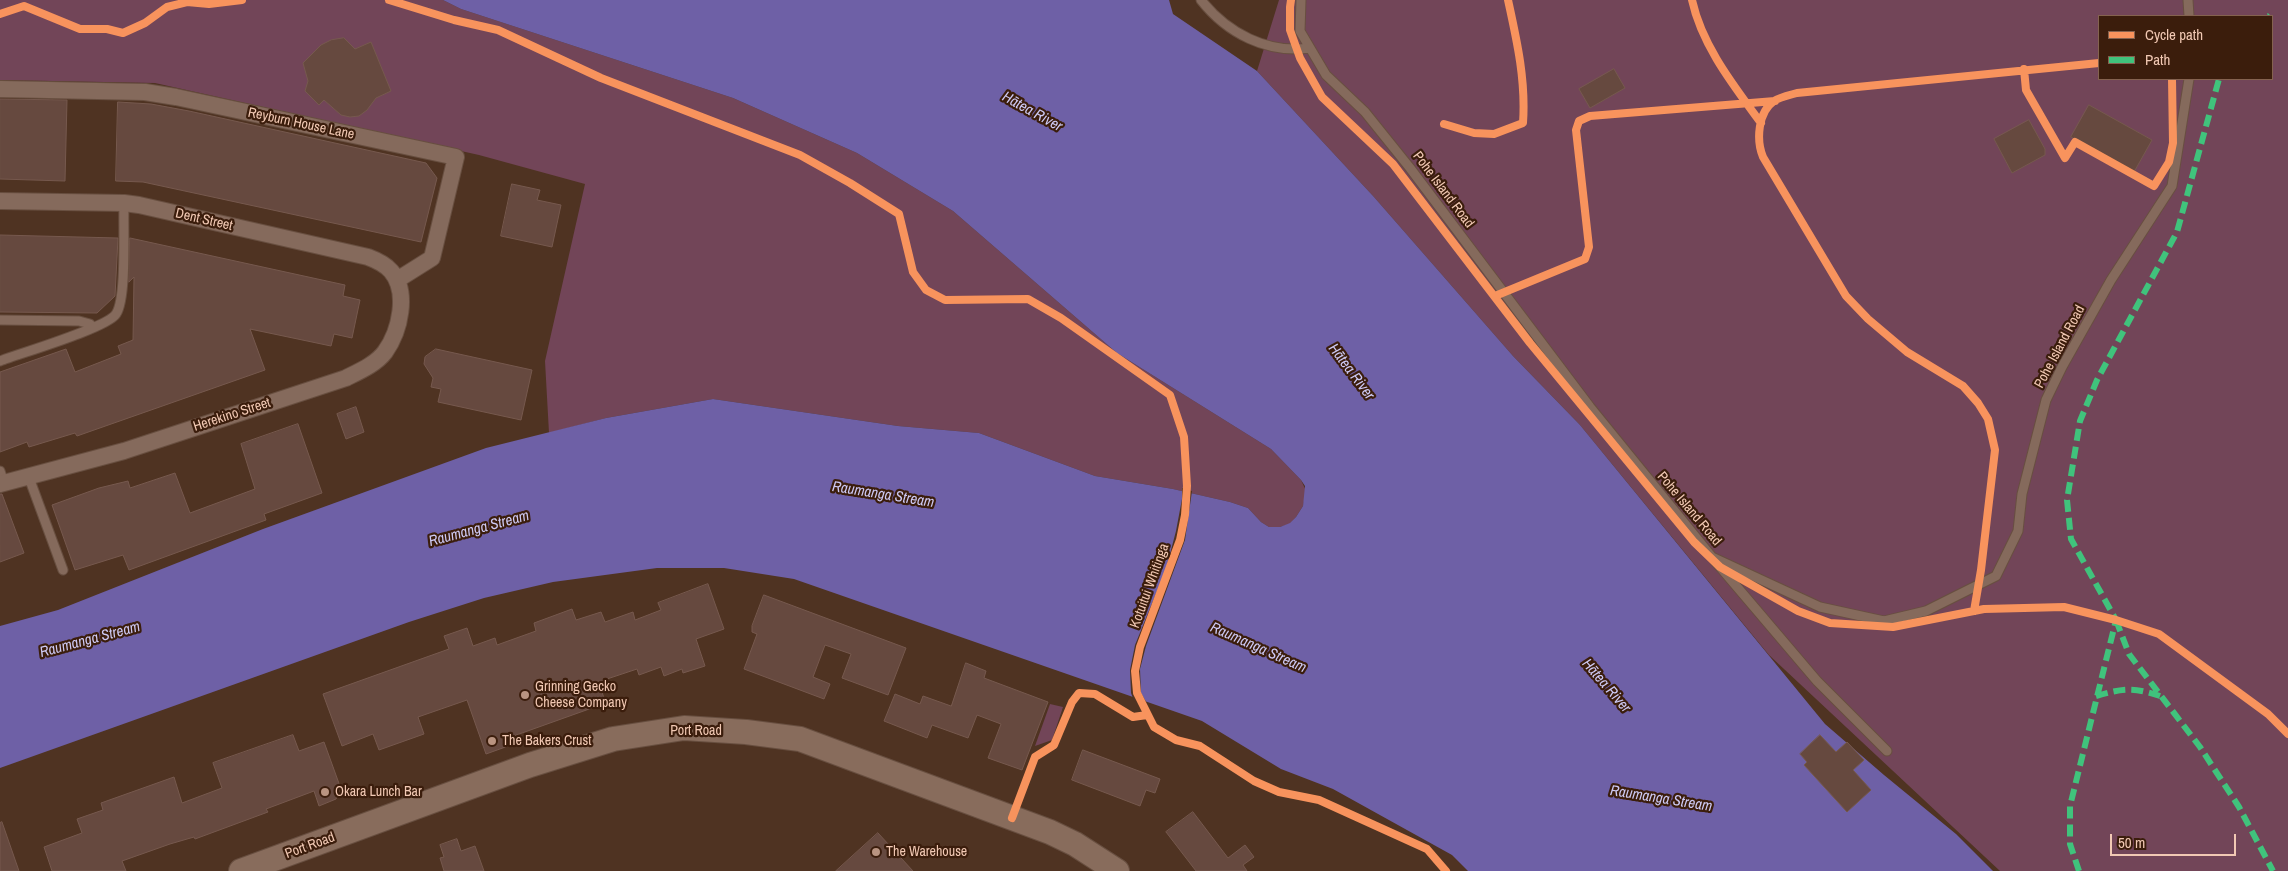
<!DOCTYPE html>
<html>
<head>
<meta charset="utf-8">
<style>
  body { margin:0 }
  #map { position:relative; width:2288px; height:871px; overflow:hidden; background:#4f3322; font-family:"Archivo Narrow",sans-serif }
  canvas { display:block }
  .legend { position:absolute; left:2098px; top:15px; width:175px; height:65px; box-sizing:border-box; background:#3b1d0c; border:1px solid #84624f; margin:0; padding:6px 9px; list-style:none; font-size:15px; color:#f2c9b4 }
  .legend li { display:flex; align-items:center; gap:10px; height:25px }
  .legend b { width:25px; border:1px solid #84624f }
  .scale { position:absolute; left:2110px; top:834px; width:126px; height:22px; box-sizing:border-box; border:2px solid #f2c9b4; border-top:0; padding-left:6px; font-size:15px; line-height:18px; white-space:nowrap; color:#f2c9b4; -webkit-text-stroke:4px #3b1d0c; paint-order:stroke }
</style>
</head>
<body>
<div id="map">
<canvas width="2288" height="871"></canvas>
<ul class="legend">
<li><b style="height:6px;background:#f8935d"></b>Cycle path</li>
<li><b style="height:6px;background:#40c37c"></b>Path</li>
</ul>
<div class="scale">50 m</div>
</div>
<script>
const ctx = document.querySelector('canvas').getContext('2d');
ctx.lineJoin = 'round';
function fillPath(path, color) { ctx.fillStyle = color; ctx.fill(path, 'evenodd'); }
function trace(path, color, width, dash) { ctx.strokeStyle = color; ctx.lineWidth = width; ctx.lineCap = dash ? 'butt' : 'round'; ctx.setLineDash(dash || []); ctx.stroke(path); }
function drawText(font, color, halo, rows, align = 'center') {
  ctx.font = font + ' "Archivo Narrow",sans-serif'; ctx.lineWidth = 4.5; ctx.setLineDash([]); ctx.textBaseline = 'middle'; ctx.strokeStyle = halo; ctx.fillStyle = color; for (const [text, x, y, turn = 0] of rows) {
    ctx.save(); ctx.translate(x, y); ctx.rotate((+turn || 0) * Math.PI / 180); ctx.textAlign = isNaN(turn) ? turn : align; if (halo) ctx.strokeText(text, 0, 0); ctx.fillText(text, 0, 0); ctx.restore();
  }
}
fillPath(new Path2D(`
  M 0,0 L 443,0 L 461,9 L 733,98 L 857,153 L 953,211 L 1117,353 L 1271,449 L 1301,480 L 1306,491 L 1303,506 L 1296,517 L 1290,524 L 1280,527 L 1269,527 L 1261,522 L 1248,508 L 1230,502 L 1173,489 L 1095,476 L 979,433 L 898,426 L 713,399 L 606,418 L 549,433 L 545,361 L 585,184 L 479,155 L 155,83 L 0,80 Z
  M 1279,0 L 2288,0 L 2288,871 L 2000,871 L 1769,655 L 1580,425 L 1513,356 L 1374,197 L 1257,71 ZM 2099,16 L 2272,16 L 2272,79 L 2099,79 Z
  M 1050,704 L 1063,707 L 1052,740 L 1035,746 Z`), '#724558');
fillPath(new Path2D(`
  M 443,0 L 1169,0 L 1173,14 L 1257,71 L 1374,197 L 1513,356 L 1580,425 L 1825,724 L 1884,775 L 1956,834 L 1993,871 L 1468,871 L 1452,855 L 1333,789 L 1281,769 L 1202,721 L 794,579 L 724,568 L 657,568 L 553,582 L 484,598 L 409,622 L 0,768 L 0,626 L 58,610 L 263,529 L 486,448 L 606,418 L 713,399 L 898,426 L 979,433 L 1095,476 L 1173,489 L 1230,502 L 1248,508 L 1261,522 L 1269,527 L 1280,527 L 1290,523 L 1296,517 L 1303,506 L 1305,486 L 1301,480 L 1271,449 L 1117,353 L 953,211 L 857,153 L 733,98 L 461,9 Z`), '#6e60a6');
fillPath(new Path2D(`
  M 1182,488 L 1192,491 L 1185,540 L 1146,646 L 1140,669 L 1141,693 L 1148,705 L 1134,701 L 1131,693 L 1130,670 L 1135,645 L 1166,569 L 1176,531 L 1182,499 Z`), '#4f3322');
const building = new Path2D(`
  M 344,38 L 355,49 L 371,42 L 391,91 L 376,98 L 367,110 L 359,116 L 350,117 L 341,115 L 324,100 L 319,105 L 305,91 L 308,81 L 303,63 L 321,45 L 331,40 Z
  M 1614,69 L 1625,88 L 1590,108 L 1579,89 Z
  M 0,99 L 67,100 L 65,181 L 0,179 Z
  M 118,102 L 151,104 L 189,111 L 426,163 L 437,178 L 421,242 L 143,182 L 116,181 Z
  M 2089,105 L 2152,140 L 2134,172 L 2071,137 Z
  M 2029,120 L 2045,149 L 2045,155 L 2012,173 L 1994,139 Z
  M 512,184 L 540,190 L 537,200 L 561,205 L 552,247 L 501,236 Z
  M 0,235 L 118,238 L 115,296 L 97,313 L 0,312 Z
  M 130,238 L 345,285 L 343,296 L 360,300 L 352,338 L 334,334 L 331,346 L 250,329 L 265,370 L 77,436 L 75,433 L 29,447 L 27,442 L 0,452 L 0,372 L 66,349 L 75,372 L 121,354 L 118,346 L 133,340 L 134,277 L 129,282 Z
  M 436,349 L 532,370 L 521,420 L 438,402 L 441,389 L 431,387 L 433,378 L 424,364 L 425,357 Z
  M 356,407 L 364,432 L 346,439 L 337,414 Z
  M 298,424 L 322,493 L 264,514 L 266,520 L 129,570 L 123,555 L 75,570 L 52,505 L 99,488 L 128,481 L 130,488 L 175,473 L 190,513 L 255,489 L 241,444 Z
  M 0,494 L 2,494 L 24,553 L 0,562 Z
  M 708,584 L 724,629 L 696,639 L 705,666 L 683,673 L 682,669 L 664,676 L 661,667 L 639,675 L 637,669 L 598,682 L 606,703 L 508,738 L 511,745 L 486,754 L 467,700 L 418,717 L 424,734 L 379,750 L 373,734 L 342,746 L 323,694 L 449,649 L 444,636 L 467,628 L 473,646 L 495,638 L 497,645 L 536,631 L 534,623 L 572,609 L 576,620 L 601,612 L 605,622 L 633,612 L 635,620 L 661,610 L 658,603 Z
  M 764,595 L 906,648 L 888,695 L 842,678 L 851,654 L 825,645 L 813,677 L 830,684 L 824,699 L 744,669 L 757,634 L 752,632 L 752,626 Z
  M 966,663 L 986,671 L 984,678 L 1048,702 L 1022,770 L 988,758 L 1001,724 L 977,715 L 968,738 L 932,725 L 927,738 L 884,721 L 895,694 L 920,704 L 923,696 L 951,706 Z
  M 293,735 L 299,751 L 324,742 L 341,789 L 336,799 L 319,806 L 314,791 L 266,809 L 268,812 L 195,839 L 194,837 L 170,844 L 122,861 L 126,871 L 52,871 L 44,847 L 82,833 L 77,819 L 103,810 L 101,803 L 174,777 L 182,803 L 222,788 L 213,763 Z
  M 1820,735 L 1836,752 L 1847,742 L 1864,760 L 1853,770 L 1871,790 L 1847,812 L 1804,765 L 1807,762 L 1800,754 Z
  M 1083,750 L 1160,779 L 1155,793 L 1146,790 L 1140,806 L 1072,780 Z
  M 1193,812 L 1228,858 L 1245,845 L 1254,857 L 1243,865 L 1247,871 L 1196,871 L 1166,832 Z
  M 2,822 L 19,871 L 0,871 L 0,823 Z
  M 878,833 L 913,871 L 836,871 Z
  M 457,839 L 461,851 L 475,846 L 484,871 L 444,871 L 440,858 L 444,857 L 440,845 Z`);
fillPath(building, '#66493f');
trace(building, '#76594e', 1);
const lane = new Path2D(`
  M 1201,0 C 1227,33 1267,54 1310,48
  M 1301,0 L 1300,31 L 1326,75 L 1365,112 L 1410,168 L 1590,407 L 1712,557 L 1820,607 L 1884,621 L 1926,611 L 1996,576 L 2018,531 L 2022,494 L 2046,400 L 2062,367 L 2111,280 L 2172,186 L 2189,79
  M 2188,0 L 2189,16
  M 0,320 L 79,321 L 90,324 L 92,327
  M 0,361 C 21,353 107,328 116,314 C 127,298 123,226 124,203
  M 0,471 L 4,483
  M 28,475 L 63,570
  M 1715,561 L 1817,681 L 1887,751`);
const street = new Path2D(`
  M 0,89 L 145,92 L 176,97 L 456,157 L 432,258 L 397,280
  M 0,201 L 124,203 L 139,205 L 368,257 C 376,260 385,264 391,271 C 409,292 400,331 385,352 C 376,364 360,371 346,378 L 124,451 L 0,484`);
const secondary = new Path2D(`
  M 241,871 L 530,765 L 613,739 L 684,728 L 746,732 L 800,739 L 1050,832 L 1075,844 L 1117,871`);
trace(lane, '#684f40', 11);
trace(street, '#684f40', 18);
trace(secondary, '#684f40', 26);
trace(lane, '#856a5c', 9);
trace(street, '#856a5c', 16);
trace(secondary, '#886c5c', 24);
trace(new Path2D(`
  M 2269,16 L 2270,15
  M 2116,620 L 2129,654 L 2200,747 L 2239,807 L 2273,871
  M 2096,696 C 2124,688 2133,687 2160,696
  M 2079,871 L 2070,844 L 2070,806 L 2116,620 L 2071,539 L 2067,500 L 2080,421 L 2097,380 L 2177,232 L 2219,79`), '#40c37c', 6, [12, 6]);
trace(new Path2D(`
  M 389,0 L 454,20 L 498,30 L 601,78 L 800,155 L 850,183 L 899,214 L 913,272 L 926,290 L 945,300 L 1028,299 L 1061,318 L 1170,395 L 1184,437 L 1187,486 L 1185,515 L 1180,540 L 1140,647 L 1135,671 L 1137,693 L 1154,727 L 1176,740 L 1200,746 L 1254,781 L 1279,792 L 1319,800 L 1427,849 L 1446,871
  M 1291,0 L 1290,7 L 1290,30 L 1300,58 L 1322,97 L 1393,164 L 1530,343 L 1694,542 L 1720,567 L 1798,611 L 1830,623 L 1893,627 L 1984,609 L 2064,607 L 2116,620 L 2159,634 L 2268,714 L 2288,734
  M 1692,0 C 1702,46 1734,86 1761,123
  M 0,14 L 24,6 L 80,29 L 107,29 L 123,33 L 145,23 L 167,7 L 187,2 L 209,4 L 242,0
  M 2024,69 L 2026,90 L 2065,158 L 2075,142 L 2154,186 L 2169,162 L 2173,143 L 2172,79
  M 1444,124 L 1474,133 L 1494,134 L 1523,123 C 1526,81 1517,41 1508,0
  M 1495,296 L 1585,259 L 1589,247 L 1576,130 L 1579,121 L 1590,116 L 1775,101
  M 1974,611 L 1981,570 L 1995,450 L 1988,419 L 1978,403 L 1963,386 L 1907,352 L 1868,319 L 1846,296 L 1763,157 C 1756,140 1758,112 1774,101 C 1780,97 1790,95 1797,93 L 2099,63
  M 1012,818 L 1035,757 L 1054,745 L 1072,702 L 1079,693 L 1095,694 L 1133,717 L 1147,715`), '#f8935d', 8);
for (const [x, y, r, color] of [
  [525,695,5,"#b99481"],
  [492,741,5,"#b99481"],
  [325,792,5,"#b99481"],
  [876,852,5,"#b99481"]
]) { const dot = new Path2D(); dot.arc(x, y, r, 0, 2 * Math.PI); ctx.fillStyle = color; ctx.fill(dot); trace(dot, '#3b1d0c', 2); }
drawText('14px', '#f2c9b4', '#3b1d0c', [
  ["Reyburn House Lane",301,124,12],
  ["Pohe Island Road",1443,190,53],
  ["Dent Street",204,220,13],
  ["Pohe Island Road",2060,347,-62],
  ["Herekino Street",232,415,-18],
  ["Pohe Island Road",1689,509,50],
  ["Kotuitui Whitinga",1150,586,-70],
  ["Port Road",696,731],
  ["Port Road",310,846,-20]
]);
drawText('14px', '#f2c9b4', '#3b1d0c', [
  ["Grinning Gecko",535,687],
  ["Cheese Company",535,703],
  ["The Bakers Crust",502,741],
  ["Okara Lunch Bar",335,792],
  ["The Warehouse",886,852]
], 'left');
drawText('italic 15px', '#cecaf5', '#3b1d0c', [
  ["Hātea River",1032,112,29],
  ["Hātea River",1351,372,53],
  ["Raumanga Stream",883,495,9],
  ["Raumanga Stream",479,529,-15],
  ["Raumanga Stream",90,640,-15],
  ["Raumanga Stream",1258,648,24],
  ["Hātea River",1606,686,49],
  ["Raumanga Stream",1661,799,9]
]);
</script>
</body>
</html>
